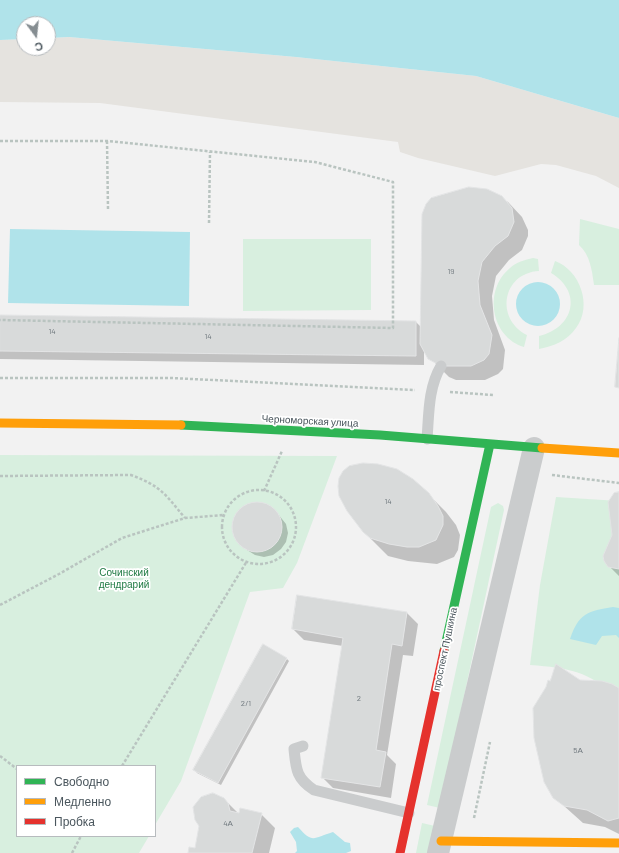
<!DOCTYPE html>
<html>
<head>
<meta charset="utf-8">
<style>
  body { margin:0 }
  #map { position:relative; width:619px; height:853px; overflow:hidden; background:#f2f2f2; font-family:Barlow,sans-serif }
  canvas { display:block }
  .legend { position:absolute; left:16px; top:765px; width:140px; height:72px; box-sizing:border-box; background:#fff; border:1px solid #b7bbbe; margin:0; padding:5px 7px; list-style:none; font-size:12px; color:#4a565d }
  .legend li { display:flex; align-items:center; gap:8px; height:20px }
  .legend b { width:20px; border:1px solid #b7bbbe }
  .north { position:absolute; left:16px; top:16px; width:40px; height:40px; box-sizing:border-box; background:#fff; border:1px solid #b7bbbe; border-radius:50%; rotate:165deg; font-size:11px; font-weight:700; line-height:16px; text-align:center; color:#4a565d }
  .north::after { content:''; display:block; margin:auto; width:14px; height:18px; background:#858d91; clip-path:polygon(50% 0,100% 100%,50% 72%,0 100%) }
</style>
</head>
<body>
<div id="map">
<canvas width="619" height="853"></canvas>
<ul class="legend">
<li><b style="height:5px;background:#30b455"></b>Свободно</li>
<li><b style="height:5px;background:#ff9f0a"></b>Медленно</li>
<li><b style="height:5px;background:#e5322d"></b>Пробка</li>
</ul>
<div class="north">С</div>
</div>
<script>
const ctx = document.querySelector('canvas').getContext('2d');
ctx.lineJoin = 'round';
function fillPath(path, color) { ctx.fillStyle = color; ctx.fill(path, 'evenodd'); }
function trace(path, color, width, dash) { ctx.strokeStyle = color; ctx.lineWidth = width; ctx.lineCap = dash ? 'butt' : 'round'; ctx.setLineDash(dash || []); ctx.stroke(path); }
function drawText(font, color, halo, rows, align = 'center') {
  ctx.font = font + ' Barlow,sans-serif'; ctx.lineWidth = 3.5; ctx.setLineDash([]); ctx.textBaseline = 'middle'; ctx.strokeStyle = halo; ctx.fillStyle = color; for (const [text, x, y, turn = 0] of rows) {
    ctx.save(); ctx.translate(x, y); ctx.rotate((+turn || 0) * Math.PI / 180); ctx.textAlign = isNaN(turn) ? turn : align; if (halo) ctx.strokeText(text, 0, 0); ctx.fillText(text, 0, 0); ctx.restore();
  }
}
fillPath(new Path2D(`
  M 580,219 L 619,229 L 619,285 L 594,285 C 592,270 590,255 579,245 Z
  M 243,239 L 371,239 L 371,310 L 243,311 Z
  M 533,258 L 538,259 L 539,271 C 502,273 495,319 527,335 L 524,347 C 491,337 483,290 510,268 C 516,262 525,260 533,258 Z
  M 555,261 C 580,270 593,306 576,328 C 567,341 554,346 539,349 L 539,336 C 574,328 583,292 551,273 Z
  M 0,455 L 337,456 L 297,563 L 283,588 L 250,592 L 181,781 L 155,825 L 155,766 L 17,766 L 17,836 L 149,836 L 139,853 L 0,853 Z
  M 556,497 L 619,501 L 619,698 C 587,671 570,668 530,665 L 540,585 Z
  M 498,503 L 503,506 L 504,510 L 440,808 L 427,805 L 491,507 Z
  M 422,823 L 435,826 L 429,853 L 416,853 Z`), '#d8efdf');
fillPath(new Path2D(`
  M 69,37 L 296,57 L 476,76 L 619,118 L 619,188 L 596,176 L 556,165 L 541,164 L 495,176 L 418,158 L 400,152 L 398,142 L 100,103 L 0,102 L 0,40 L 24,39 L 24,48 L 48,48 L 48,38 Z`), '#e5e3df');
fillPath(new Path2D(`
  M 0,0 L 619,0 L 619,118 L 476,76 L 296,57 L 69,37 L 48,38 L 48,24 L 24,24 L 24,39 L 0,40 Z
  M 10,229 L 190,232 L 189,306 L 8,303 Z
  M516 304a22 22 0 1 1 44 0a22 22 0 1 1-44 0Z
  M 613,607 L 619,608 L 619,638 L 616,635 L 602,636 L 596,645 L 570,639 C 579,613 588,611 613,607 Z
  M 298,827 C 313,844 313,838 333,832 L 345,842 L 350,843 L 351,851 L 346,853 L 295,853 L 297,851 L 296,842 L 290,832 L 294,828 Z`), '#b0e3ea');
fillPath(new Path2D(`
  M 487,190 L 508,202 L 522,217 L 528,230 L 528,236 L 522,250 L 509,260 L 496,276 L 492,296 L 494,320 L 505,350 L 503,369 L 498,374 L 485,380 L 456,380 L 449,377 L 424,352 L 424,365 L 0,359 L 0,316 L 416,322 L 421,327 Z
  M 619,493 L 619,576 L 609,566 L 604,556 L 613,535 L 609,503 Z
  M 428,494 L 446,512 L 456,525 L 460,535 L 458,550 L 454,557 L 437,564 L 408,561 L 388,556 L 370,538 Z
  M 257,503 L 266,504 L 274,509 L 286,524 L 288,533 L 286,542 L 281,549 L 273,555 L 264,557 L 255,555 L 247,550 L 235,536 L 233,527 L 235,518 L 240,510 L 248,505 Z
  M 298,596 L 407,613 L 418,624 L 413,656 L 403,655 L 387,755 L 396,764 L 391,798 L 333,788 L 322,777 L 343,646 L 304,640 L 293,629 Z
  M 287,659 L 289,661 L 221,785 L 197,773 L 195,770 Z
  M 580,681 L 619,689 L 619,834 L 605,827 L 583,823 L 554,797 Z
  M 224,799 L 238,813 L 261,814 L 275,828 L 269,853 L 189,853 L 195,849 Z`), '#0003');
const building = new Path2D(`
  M 469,187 L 487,189 L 502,196 L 512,208 L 514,222 L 508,236 L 495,246 L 482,262 L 478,281 L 480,305 L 492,335 L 489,354 L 484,360 L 471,366 L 441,366 L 428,359 L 420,344 L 422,214 L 426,204 L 431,198 Z
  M 0,315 L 416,321 L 416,356 L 0,351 Z
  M 619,338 L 619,388 L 615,387 Z
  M 363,463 L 378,464 L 397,469 L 413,479 L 429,493 L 438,506 L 443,516 L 443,525 L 436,540 L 419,547 L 407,547 L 389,544 L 370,538 L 363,532 L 347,511 L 339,496 L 338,486 L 339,478 L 343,471 L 349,466 Z
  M 619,492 L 619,569 L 608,567 L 604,561 L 603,556 L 612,535 L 608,502 L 614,493 Z
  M232 527a25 25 0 1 1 50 0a25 25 0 1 1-50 0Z
  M 297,595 L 407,612 L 402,646 L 392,644 L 376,750 L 386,752 L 380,787 L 321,778 L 343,638 L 292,629 Z
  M 263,644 L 287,658 L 218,783 L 193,770 Z
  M 556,664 L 580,680 L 602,681 L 612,684 L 619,688 L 619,818 L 608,821 L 587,810 L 564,806 L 553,798 L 544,782 L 534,738 L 533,708 L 546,687 L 548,680 L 550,681 Z
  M 213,793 L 224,798 L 228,803 L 230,811 L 239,813 L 240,808 L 262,813 L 252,853 L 188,853 L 189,847 L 195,848 L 199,826 L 195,820 L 193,807 L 201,797 Z`);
fillPath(building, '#d8dada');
trace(building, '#e3e4e5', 1);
trace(new Path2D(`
  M 0,141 L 107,141 L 315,162 L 393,182 L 393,328 L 0,320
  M 107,141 L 108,209
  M 209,223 L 210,152
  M 0,378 L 172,378 L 415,390
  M 450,392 L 493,395
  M 552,475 L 619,483
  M 0,476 L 131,475 C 161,486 165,494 185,518
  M222 527a37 37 0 1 1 74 0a37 37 0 1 1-74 0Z
  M 264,491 L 282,451
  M 0,605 L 59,574 L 122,538 L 185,518 L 224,515
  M 0,756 L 17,769
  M 122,766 L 247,561
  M 474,818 L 490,742
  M 72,853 L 81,836`), '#b9c4c0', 2.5, [3, 2]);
trace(new Path2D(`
  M 427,439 C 429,414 428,388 441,366
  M 303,746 L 294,749 C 296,769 296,778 314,790 L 409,813`), '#cacccd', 11);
trace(new Path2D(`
  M 438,853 L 534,448`), '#cacccd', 22);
trace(new Path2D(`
  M 181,425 L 380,435 L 542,448
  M 444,651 L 490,444`), '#30b455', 9);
trace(new Path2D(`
  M 0,423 L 181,425
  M 542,448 L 619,453
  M 441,841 L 619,843`), '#ff9f0a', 9);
trace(new Path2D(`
  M 400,853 L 444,651`), '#e5322d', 9);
drawText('8px', '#6f787e', null, [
  ["19",451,271],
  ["14",52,331],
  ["14",208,336],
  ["14",388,501],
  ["2",359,698],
  ["2/1",246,703],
  ["5А",578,750],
  ["4А",228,823]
]);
drawText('10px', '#4a565d', '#fff', [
  ["Черноморская улица",310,421,3],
  ["проспект Пушкина",445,649,-78]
]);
drawText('10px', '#1f7a43', '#fff', [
  ["Сочинский",124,573],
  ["дендрарий",124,585]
]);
</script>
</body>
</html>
